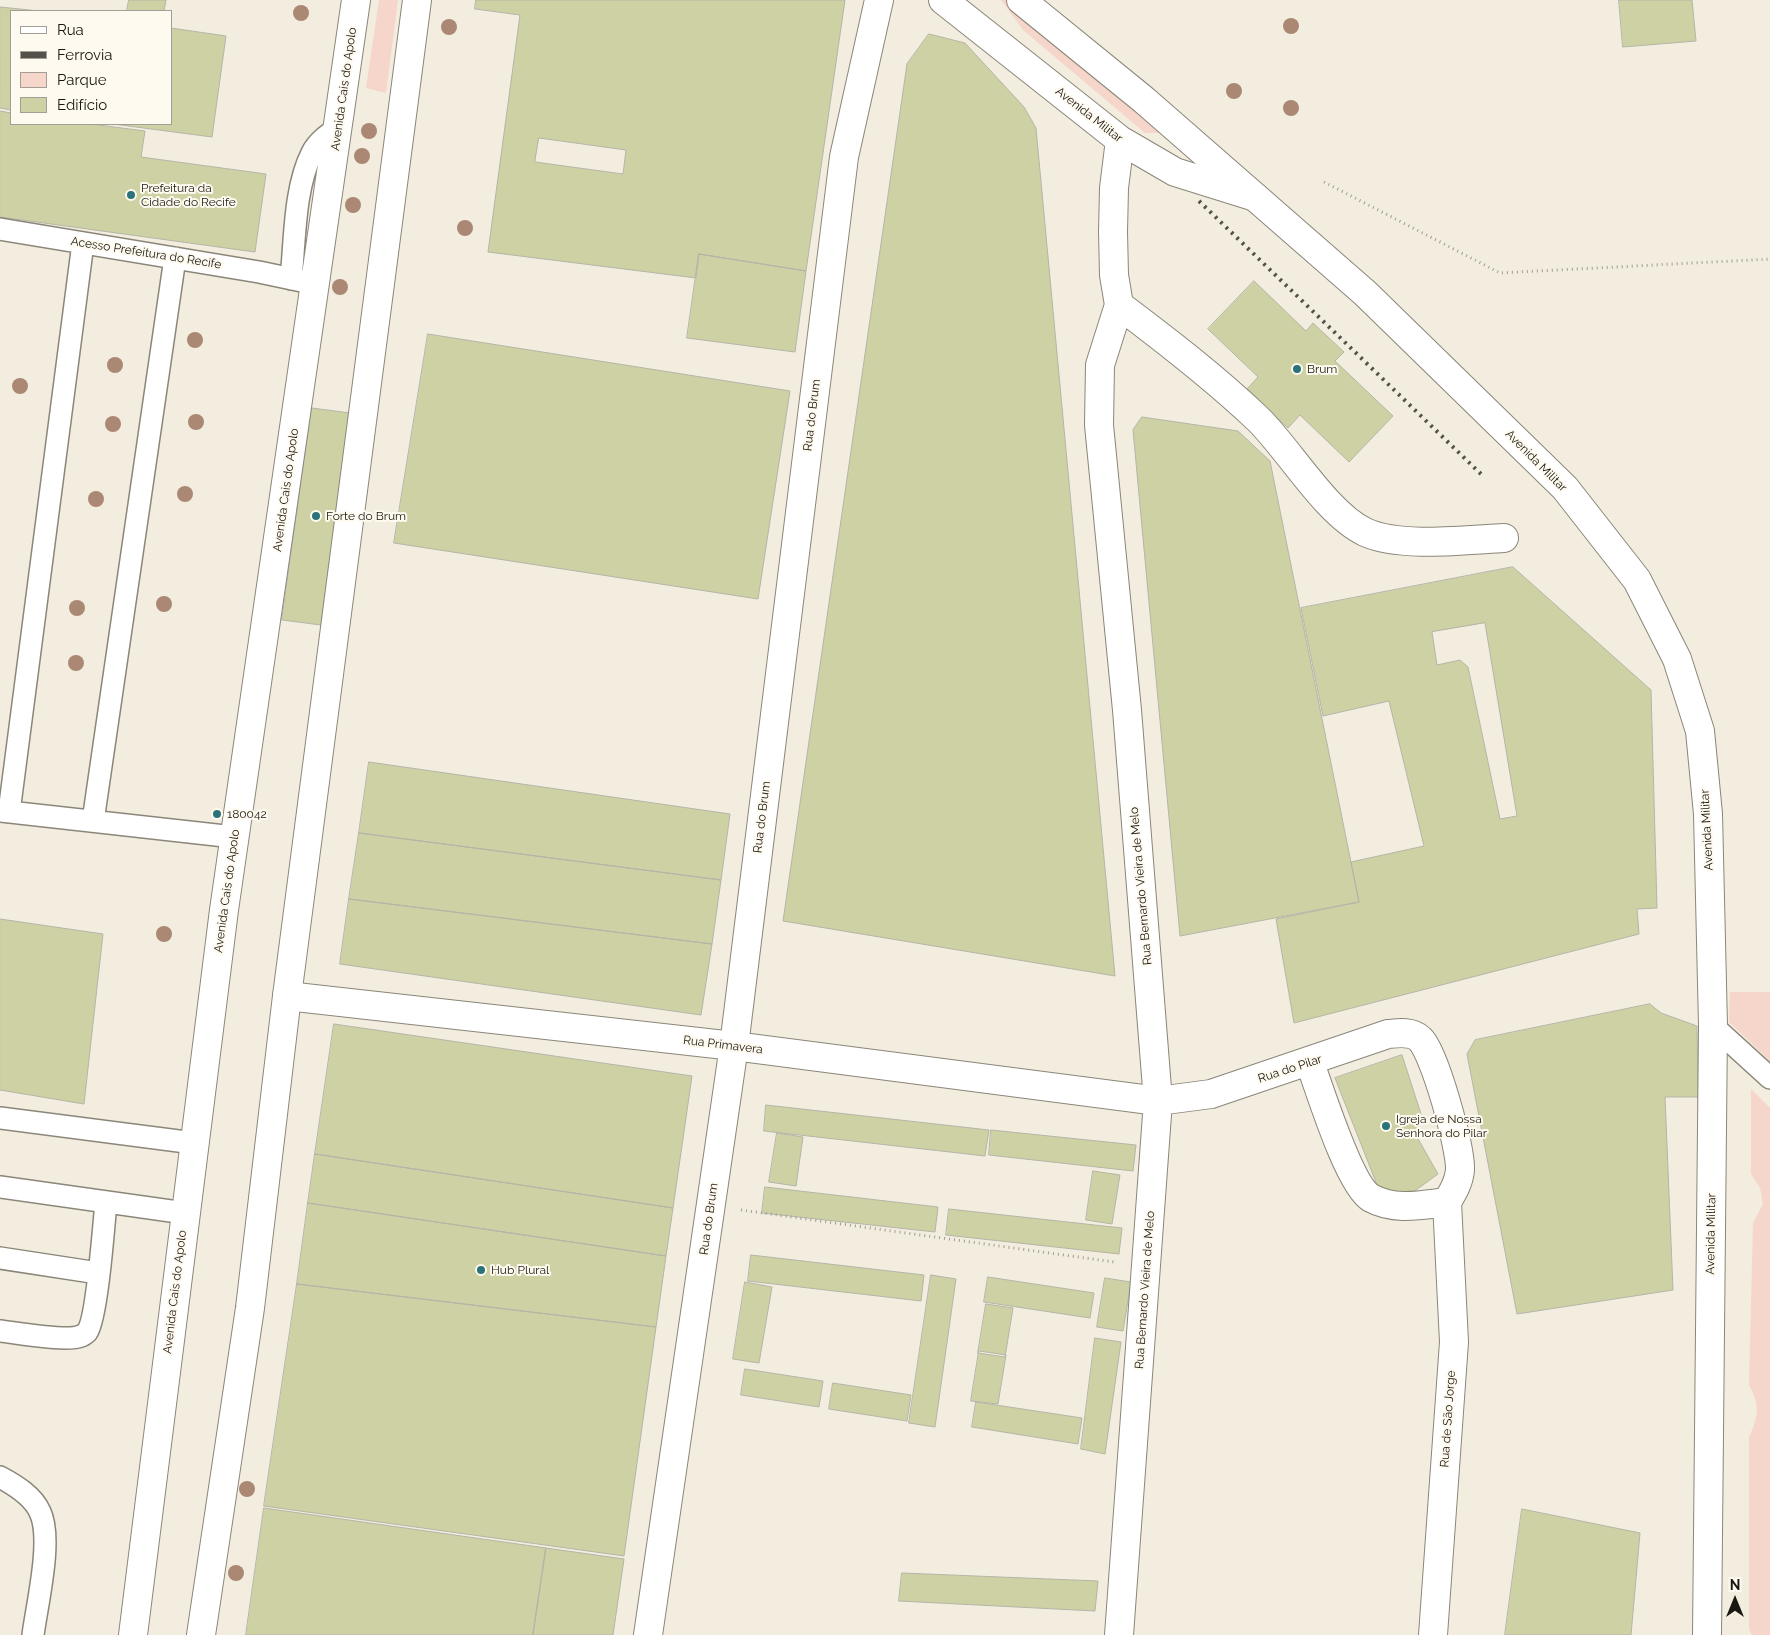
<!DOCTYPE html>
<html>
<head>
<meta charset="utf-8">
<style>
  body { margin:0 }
  #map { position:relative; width:1770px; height:1635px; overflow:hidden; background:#f2eddf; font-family:Raleway,sans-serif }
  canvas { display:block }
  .legend { position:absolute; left:10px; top:10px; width:162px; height:115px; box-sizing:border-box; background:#fffaef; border:1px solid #a39f97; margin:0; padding:6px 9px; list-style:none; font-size:15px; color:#191712 }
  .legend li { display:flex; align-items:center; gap:10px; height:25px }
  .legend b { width:25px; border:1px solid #a39f97 }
  .north { position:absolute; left:1710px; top:1575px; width:50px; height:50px; -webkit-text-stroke:4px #fffaef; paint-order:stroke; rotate:0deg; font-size:14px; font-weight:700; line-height:20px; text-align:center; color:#191712 }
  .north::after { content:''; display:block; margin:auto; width:18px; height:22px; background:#191712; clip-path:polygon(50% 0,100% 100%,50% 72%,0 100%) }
</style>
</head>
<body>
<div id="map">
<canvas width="1770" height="1635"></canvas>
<ul class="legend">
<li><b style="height:6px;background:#fff"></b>Rua</li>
<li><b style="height:6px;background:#54514a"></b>Ferrovia</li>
<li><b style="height:14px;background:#f6d6ca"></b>Parque</li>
<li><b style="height:14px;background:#ced1a3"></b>Edifício</li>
</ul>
<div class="north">N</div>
</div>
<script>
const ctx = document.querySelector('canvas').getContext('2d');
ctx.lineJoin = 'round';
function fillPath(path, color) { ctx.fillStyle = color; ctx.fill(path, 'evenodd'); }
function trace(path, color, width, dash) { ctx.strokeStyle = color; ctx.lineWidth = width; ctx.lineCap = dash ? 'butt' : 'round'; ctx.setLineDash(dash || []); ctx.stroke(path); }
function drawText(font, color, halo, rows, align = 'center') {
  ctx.font = font + ' Raleway,sans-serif'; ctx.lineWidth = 4; ctx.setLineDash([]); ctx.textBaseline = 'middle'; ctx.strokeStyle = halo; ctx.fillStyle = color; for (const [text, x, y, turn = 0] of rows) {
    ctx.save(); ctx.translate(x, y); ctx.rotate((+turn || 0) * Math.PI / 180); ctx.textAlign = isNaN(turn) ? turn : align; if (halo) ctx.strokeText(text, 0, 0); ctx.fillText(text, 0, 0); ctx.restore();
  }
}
fillPath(new Path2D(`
  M 379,0 L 398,0 L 386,93 L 366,88 Z
  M 1001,0 L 1020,0 L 1173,133 L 1145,133 L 1023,30 Z
  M 1730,992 L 1770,992 L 1770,1061 L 1729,1022 Z
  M 1751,1089 L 1770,1108 L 1770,1635 L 1752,1635 L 1749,1629 L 1749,1437 C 1759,1416 1760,1406 1749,1385 L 1753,1223 L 1763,1204 L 1760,1188 L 1751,1174 Z`), '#f6d6ca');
const building = new Path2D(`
  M 129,0 L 166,0 L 164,11 L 127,11 Z
  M 476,0 L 845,0 L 806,271 L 699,254 L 696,278 L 488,252 L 520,15 L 475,9 ZM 539,138 L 626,150 L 623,174 L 535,162 Z
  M 1619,0 L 1692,0 L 1696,41 L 1623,47 Z
  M 0,7 L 39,11 L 11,11 L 11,110 L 0,108 Z
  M 171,28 L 226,36 L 212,137 L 113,124 L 171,124 Z
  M 929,34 L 965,43 L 1024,107 L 1036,128 L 1115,976 L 783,921 L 907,64 Z
  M 0,111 L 11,113 L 11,124 L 91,124 L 145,131 L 141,157 L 266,174 L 255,252 L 0,217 Z
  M 699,254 L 806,271 L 795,352 L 687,338 Z
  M 1254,281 L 1306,331 L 1313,323 L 1344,352 L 1335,361 L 1393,416 L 1349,462 L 1300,415 L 1288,428 L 1247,389 L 1258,377 L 1208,329 Z
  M 428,334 L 790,391 L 758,599 L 394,543 Z
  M 312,408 L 350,413 L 321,625 L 282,620 Z
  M 1142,417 L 1238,431 L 1270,461 L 1359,902 L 1180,936 L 1133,430 Z
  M 1513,567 L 1651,690 L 1657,908 L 1637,909 L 1639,934 L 1294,1023 L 1276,919 L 1359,902 L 1351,862 L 1424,846 L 1389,701 L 1323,716 L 1301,608 ZM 1485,623 L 1517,816 L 1500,819 L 1468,667 L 1460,660 L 1437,665 L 1432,632 Z
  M 369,762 L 730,814 L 721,880 L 359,833 Z
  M 359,833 L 721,880 L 712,944 L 349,899 Z
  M 349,899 L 712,944 L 701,1015 L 340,964 Z
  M 0,919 L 103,934 L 84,1104 L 0,1090 Z
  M 1650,1004 L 1661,1013 L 1697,1026 L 1698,1097 L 1665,1097 L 1673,1290 L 1517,1314 L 1467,1054 L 1475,1040 Z
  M 334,1024 L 692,1076 L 673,1208 L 315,1154 Z
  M 1402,1055 L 1421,1114 L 1417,1137 L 1438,1174 L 1412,1193 L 1381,1195 L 1335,1078 Z
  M 766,1105 L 989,1130 L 985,1156 L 764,1131 Z
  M 991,1130 L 1136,1145 L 1133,1171 L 989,1155 Z
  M 777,1133 L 803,1137 L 796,1186 L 769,1182 Z
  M 315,1154 L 673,1208 L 666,1256 L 308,1203 Z
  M 1093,1171 L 1120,1175 L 1112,1224 L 1086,1220 Z
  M 765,1187 L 938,1207 L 935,1232 L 762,1213 Z
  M 308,1203 L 666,1256 L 656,1327 L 297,1284 Z
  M 949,1209 L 1122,1228 L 1119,1254 L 946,1235 Z
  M 751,1255 L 924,1275 L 921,1301 L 748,1281 Z
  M 931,1275 L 956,1279 L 935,1427 L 909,1423 Z
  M 988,1277 L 1094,1293 L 1090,1318 L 984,1302 Z
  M 1105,1278 L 1131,1282 L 1123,1331 L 1097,1327 Z
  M 745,1282 L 772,1287 L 759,1363 L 733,1359 Z
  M 297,1284 L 656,1327 L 624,1556 L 264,1506 Z
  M 986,1304 L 1013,1308 L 1005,1357 L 978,1353 Z
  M 1095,1338 L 1121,1342 L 1105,1454 L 1081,1449 Z
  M 979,1351 L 1006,1355 L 998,1404 L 971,1401 Z
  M 745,1369 L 823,1381 L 819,1407 L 741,1395 Z
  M 833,1383 L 911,1395 L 907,1421 L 829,1409 Z
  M 976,1402 L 1082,1418 L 1078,1444 L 972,1427 Z
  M 264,1508 L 546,1548 L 533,1635 L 246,1635 Z
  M 1522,1509 L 1640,1533 L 1631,1635 L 1505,1635 Z
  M 546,1548 L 624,1559 L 613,1635 L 533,1635 Z
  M 902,1573 L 1098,1581 L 1095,1611 L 899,1601 Z`);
fillPath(building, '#ced1a3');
trace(building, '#b4b5a8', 1);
const service = new Path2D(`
  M 0,229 L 259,272 L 316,284
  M 291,279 C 295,241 294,188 312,153 C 318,141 329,134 339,127
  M 0,811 L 234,837
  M 9,812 L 83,243
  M 93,821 L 175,258
  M 1713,1026 L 1770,1078
  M 0,1118 L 194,1143
  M 0,1187 L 185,1213
  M 0,1258 L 98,1273
  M 0,1331 C 17,1333 67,1342 81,1336 C 82,1336 86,1333 87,1332 C 97,1319 104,1223 106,1202
  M 0,1477 C 15,1485 33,1496 40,1512 C 53,1539 37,1604 33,1635`);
const minor = new Path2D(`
  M 943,0 L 1120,140 L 1175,172 L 1255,197
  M 1119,305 C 1167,341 1215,378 1259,420 C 1290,451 1327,514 1365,532 C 1399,548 1466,540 1504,538
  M 287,996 L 734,1046 L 1158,1101 L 1211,1094 L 1388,1034 C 1398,1033 1412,1031 1420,1039 C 1435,1053 1461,1149 1460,1170 C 1459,1182 1453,1192 1447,1202
  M 1310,1063 C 1320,1090 1349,1185 1371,1198 C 1395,1211 1421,1205 1447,1202 L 1454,1342 L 1433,1635
  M 648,1635 L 734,1046 L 844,157 L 879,0
  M 1119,1635 L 1158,1101 L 1127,710 L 1099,425 L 1100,365 L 1119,305 L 1114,275 L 1113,232 L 1114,188 L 1120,140`);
const secondary = new Path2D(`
  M 1021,0 L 1144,100 L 1365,293 L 1565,488 L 1637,580 L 1677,659 L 1700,731 L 1708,814 L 1713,1026 L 1707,1635
  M 133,1635 L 224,910 L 356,0
  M 201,1635 L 250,1308 L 287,996 L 417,0`);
trace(service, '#8b8679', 24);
trace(minor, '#8b8679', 30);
trace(secondary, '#8b8679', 30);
trace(new Path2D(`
  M 1324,182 L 1500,273 L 1770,259
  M 741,1210 L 1114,1262`), '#a19d93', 3, [1, 4]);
trace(service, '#fff', 21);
trace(minor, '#fff', 28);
trace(secondary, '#fff', 28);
trace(new Path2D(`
  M 1199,201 L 1483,476`), '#54514a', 4, [2.5, 5]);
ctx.fillStyle = '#aa8874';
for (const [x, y] of [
  [301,13],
  [1291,26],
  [449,27],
  [1234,91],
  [1291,108],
  [369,131],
  [362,156],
  [353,205],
  [465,228],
  [340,287],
  [195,340],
  [115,365],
  [20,386],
  [196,422],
  [113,424],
  [185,494],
  [96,499],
  [164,604],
  [77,608],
  [76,663],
  [164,934],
  [247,1489],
  [236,1573]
]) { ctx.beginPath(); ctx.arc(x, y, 8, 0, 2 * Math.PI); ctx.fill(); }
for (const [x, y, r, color] of [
  [131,195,5,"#2a737a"],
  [1297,369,5,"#2a737a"],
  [316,516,5,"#2a737a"],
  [217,814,5,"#2a737a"],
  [1386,1126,5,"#2a737a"],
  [481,1270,5,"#2a737a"]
]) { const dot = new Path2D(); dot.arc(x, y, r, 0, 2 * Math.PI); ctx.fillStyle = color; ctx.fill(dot); trace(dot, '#fffaef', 2); }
drawText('12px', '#191712', '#fffaef', [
  ["Avenida Cais do Apolo",344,89,-82],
  ["Avenida Militar",1089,115,38],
  ["Acesso Prefeitura do Recife",146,253,9],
  ["Rua do Brum",812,415,-83],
  ["Avenida Militar",1536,461,45],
  ["Avenida Cais do Apolo",286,490,-82],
  ["Rua do Brum",762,817,-83],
  ["Avenida Militar",1707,830,-93],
  ["Rua Bernardo Vieira de Melo",1141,886,-95],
  ["Avenida Cais do Apolo",227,891,-82],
  ["Rua Primavera",723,1045,7],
  ["Rua do Pilar",1290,1069,-18],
  ["Rua do Brum",709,1219,-82],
  ["Avenida Militar",1711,1234,-89],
  ["Rua Bernardo Vieira de Melo",1145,1290,-86],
  ["Avenida Cais do Apolo",175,1292,-83],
  ["Rua de São Jorge",1448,1419,-86]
]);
drawText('12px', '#191712', '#fffaef', [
  ["Prefeitura da",141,188],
  ["Cidade do Recife",141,202],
  ["Brum",1307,369],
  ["Forte do Brum",326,516],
  ["180042",227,814],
  ["Igreja de Nossa",1396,1119],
  ["Senhora do Pilar",1396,1133],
  ["Hub Plural",491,1270]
], 'left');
</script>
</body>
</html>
